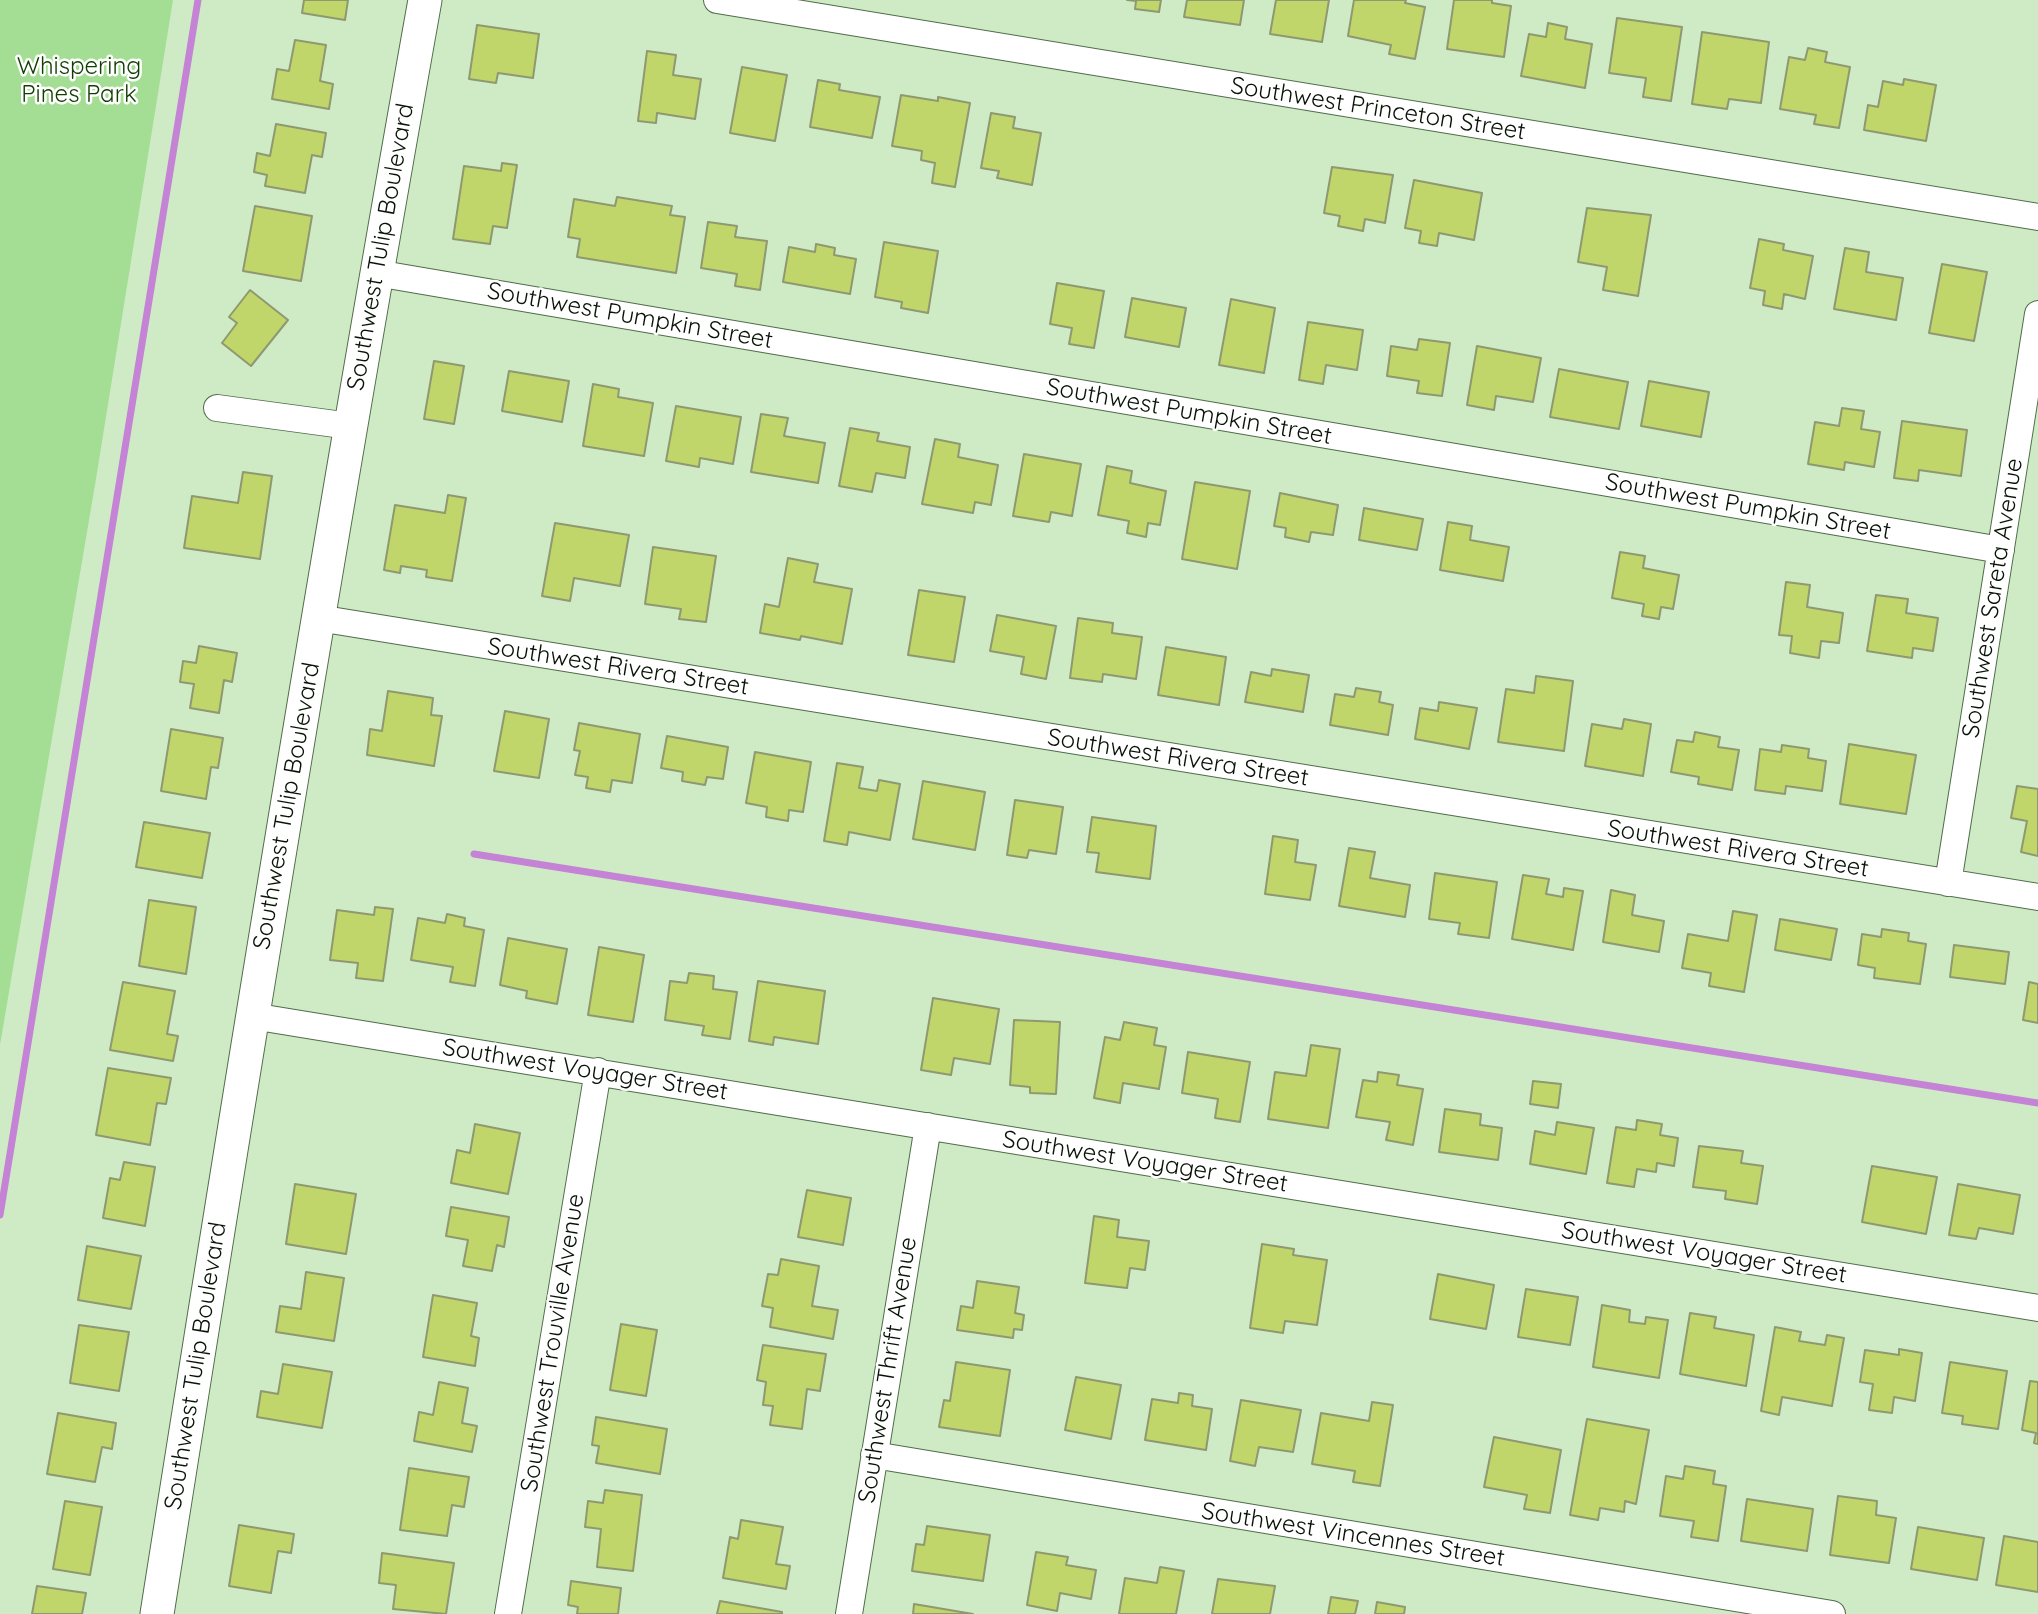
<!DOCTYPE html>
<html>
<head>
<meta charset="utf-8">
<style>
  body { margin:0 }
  canvas { display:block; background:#ceebc6 }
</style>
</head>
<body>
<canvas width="2038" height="1614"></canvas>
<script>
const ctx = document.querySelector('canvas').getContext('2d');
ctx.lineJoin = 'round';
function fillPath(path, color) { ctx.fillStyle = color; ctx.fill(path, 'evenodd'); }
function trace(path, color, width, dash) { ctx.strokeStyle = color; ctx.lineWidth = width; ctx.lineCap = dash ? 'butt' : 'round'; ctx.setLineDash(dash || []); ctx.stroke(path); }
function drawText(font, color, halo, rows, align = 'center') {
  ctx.font = font + ' Quicksand,sans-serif'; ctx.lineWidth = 5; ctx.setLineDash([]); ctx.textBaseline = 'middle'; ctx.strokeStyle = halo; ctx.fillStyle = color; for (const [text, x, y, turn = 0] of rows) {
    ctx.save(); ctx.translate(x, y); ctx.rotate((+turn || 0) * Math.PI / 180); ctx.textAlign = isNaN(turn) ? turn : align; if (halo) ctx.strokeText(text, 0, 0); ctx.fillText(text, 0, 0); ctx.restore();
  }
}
fillPath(new Path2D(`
  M 0,0 L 173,0 L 96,479 L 0,1045 Z`), '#a4de94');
trace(new Path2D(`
  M 474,854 L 2038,1103
  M 0,1215 L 198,0`), '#c483d5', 7);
const building = new Path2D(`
  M 304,0 L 348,0 L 345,20 L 302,13 Z
  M 1127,0 L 1161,0 L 1159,12 L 1135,9 L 1136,1 Z
  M 1187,0 L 1244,0 L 1240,25 L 1184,17 Z
  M 1276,0 L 1329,0 L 1322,42 L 1270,34 Z
  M 1354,0 L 1406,0 L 1405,3 L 1425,7 L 1415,59 L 1389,54 L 1391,45 L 1348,36 Z
  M 1454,0 L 1492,0 L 1492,3 L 1511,6 L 1504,57 L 1447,49 Z
  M 1617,18 L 1682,27 L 1671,101 L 1643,97 L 1646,78 L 1609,73 Z
  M 1548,23 L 1567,27 L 1565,39 L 1592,44 L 1585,88 L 1521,76 L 1529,34 L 1546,37 Z
  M 477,25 L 539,34 L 533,78 L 498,73 L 496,83 L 469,79 Z
  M 1702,32 L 1769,42 L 1761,103 L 1729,99 L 1727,109 L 1692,104 Z
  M 295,40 L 326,45 L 320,81 L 333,84 L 329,109 L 272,99 L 277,69 L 289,71 Z
  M 1808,48 L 1827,52 L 1825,62 L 1850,67 L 1839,128 L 1814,124 L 1816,115 L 1780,109 L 1789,57 L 1805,60 Z
  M 647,51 L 676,55 L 673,75 L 701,79 L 695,119 L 657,113 L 656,123 L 638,121 Z
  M 742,67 L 787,75 L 775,141 L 730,133 Z
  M 1904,79 L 1936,85 L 1926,141 L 1864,130 L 1868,105 L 1878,107 L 1883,81 L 1903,85 Z
  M 818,80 L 840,84 L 839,90 L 880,97 L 872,138 L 810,127 Z
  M 901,95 L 938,101 L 938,97 L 970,103 L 955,187 L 932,183 L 935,163 L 921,160 L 922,151 L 892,146 Z
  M 991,113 L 1015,117 L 1013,128 L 1041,133 L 1032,185 L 997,178 L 999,171 L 981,168 Z
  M 276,124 L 326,133 L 322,157 L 312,155 L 305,193 L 265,186 L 267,175 L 254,172 L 257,153 L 270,156 Z
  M 502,163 L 517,165 L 507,228 L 493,226 L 490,244 L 453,239 L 464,166 L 501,171 Z
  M 1332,167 L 1393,175 L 1385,223 L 1365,219 L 1363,231 L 1338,226 L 1340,216 L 1324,213 Z
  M 1414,180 L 1482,193 L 1474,240 L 1439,233 L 1437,246 L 1419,243 L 1421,231 L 1405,228 Z
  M 617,197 L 672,206 L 670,215 L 685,217 L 676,273 L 577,257 L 580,239 L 568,237 L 574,199 L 615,206 Z
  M 255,206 L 312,216 L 301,281 L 243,271 Z
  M 1587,208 L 1651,215 L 1638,296 L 1603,290 L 1607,267 L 1578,262 Z
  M 708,222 L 737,226 L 735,237 L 767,241 L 760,290 L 735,286 L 737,274 L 701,268 Z
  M 1759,239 L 1784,244 L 1783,250 L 1813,256 L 1805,299 L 1784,294 L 1782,309 L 1763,305 L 1765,291 L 1750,288 Z
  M 884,242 L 938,251 L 928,313 L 901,308 L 902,302 L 875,297 Z
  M 816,244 L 835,248 L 834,255 L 856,259 L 850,294 L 783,282 L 789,247 L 815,252 Z
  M 1845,248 L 1869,252 L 1866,272 L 1903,278 L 1896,320 L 1834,309 Z
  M 1942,264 L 1987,272 L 1974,341 L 1929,333 Z
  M 1057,283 L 1104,291 L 1094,348 L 1069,344 L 1072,328 L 1050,324 Z
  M 250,290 L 288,320 L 251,366 L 222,343 L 237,323 L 229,317 Z
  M 1132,298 L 1186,308 L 1179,347 L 1125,337 Z
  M 1231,299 L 1275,308 L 1264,373 L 1219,365 Z
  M 1308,322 L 1363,330 L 1357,370 L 1326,365 L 1323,384 L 1299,380 Z
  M 1419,339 L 1450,343 L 1442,396 L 1417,393 L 1419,381 L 1387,376 L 1391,346 L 1417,350 Z
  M 1477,346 L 1541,358 L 1533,402 L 1496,396 L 1494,410 L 1467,405 Z
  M 434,361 L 464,366 L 454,424 L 424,419 Z
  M 1559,369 L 1628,382 L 1619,429 L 1550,417 Z
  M 509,371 L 569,381 L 562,422 L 502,411 Z
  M 1649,381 L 1709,392 L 1701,437 L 1641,426 Z
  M 593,384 L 619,389 L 618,397 L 653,403 L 644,456 L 583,446 Z
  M 676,406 L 741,417 L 733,464 L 700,458 L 699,467 L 666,461 Z
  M 1842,408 L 1864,411 L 1861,429 L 1880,432 L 1874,467 L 1845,462 L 1844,470 L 1808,464 L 1815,422 L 1839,426 Z
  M 761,414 L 788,418 L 784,436 L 825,443 L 818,483 L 751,472 Z
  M 1902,421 L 1967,430 L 1961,476 L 1919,470 L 1918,481 L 1894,478 Z
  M 850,428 L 879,433 L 877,441 L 910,447 L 905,478 L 876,473 L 872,492 L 839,486 Z
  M 935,439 L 960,444 L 958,457 L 998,465 L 991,505 L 975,502 L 973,513 L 922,504 Z
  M 1024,454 L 1081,464 L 1072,516 L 1051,512 L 1049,522 L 1013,516 Z
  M 1107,466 L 1132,471 L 1130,483 L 1166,491 L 1160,525 L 1148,523 L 1146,537 L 1127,533 L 1129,521 L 1098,515 Z
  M 243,472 L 272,476 L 260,559 L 184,548 L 192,496 L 238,503 Z
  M 1195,482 L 1250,491 L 1237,569 L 1182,559 Z
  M 1280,493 L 1338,505 L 1333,535 L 1311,532 L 1309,542 L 1285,537 L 1286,528 L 1274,526 Z
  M 448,495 L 466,498 L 452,581 L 426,577 L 427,570 L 401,566 L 400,573 L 384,570 L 395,505 L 445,513 Z
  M 1364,508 L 1423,519 L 1417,550 L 1359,540 Z
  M 1448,522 L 1472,526 L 1470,540 L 1509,547 L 1503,581 L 1440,570 Z
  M 555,523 L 629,535 L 620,586 L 574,578 L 570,601 L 542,596 Z
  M 653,547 L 716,556 L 706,622 L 679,619 L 681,609 L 645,604 Z
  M 1620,552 L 1645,556 L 1643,568 L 1679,575 L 1673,609 L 1661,607 L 1659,619 L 1642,616 L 1644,604 L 1612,598 Z
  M 788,558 L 818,564 L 814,582 L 852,589 L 842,644 L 801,636 L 800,640 L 760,633 L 765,604 L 779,607 Z
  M 1786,582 L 1810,585 L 1807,607 L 1843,613 L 1839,643 L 1821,641 L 1819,658 L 1790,653 L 1792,636 L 1779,635 Z
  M 919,590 L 965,597 L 954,662 L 908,655 Z
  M 1876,595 L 1908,599 L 1906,613 L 1938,618 L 1933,651 L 1913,648 L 1912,658 L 1867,651 Z
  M 997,615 L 1056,626 L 1046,679 L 1021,674 L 1024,657 L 990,651 Z
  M 1078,618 L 1113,623 L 1112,633 L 1142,637 L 1136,679 L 1103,674 L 1102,682 L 1070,678 Z
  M 199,646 L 237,653 L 232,682 L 224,680 L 219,713 L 190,708 L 194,684 L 180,682 L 183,661 L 196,663 Z
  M 1166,647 L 1226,657 L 1219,705 L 1158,695 Z
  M 1272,669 L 1309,675 L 1303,712 L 1245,702 L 1251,672 L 1271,676 Z
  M 1536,676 L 1573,681 L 1564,751 L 1498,742 L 1506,689 L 1534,693 Z
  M 1356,688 L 1381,692 L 1379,702 L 1393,705 L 1388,735 L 1330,725 L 1335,694 L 1354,697 Z
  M 388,691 L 433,698 L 431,715 L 442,716 L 434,766 L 367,755 L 370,729 L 382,731 Z
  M 1439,702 L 1477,708 L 1469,749 L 1415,739 L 1420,708 L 1438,711 Z
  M 505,711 L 549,719 L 539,778 L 494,771 Z
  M 1624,719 L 1651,724 L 1643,776 L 1585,766 L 1592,724 L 1622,729 Z
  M 579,723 L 640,734 L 632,783 L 612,780 L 610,792 L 586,788 L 588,777 L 575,775 L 580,751 L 574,750 Z
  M 171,729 L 223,738 L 218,768 L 211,767 L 206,799 L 161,791 Z
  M 1695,732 L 1720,737 L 1718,747 L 1739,750 L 1732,790 L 1698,784 L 1699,777 L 1671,772 L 1677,740 L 1693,742 Z
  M 667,736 L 728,747 L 723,779 L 707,777 L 705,785 L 682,781 L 683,772 L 661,768 Z
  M 1849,744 L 1916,755 L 1906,814 L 1840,804 Z
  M 1782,745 L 1809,749 L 1808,758 L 1826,761 L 1822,791 L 1786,786 L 1785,794 L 1755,790 L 1760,749 L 1781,752 Z
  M 755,752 L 811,762 L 803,812 L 789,810 L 788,821 L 766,817 L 767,807 L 746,803 Z
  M 837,763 L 863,767 L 859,788 L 877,791 L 879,780 L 900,784 L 890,840 L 849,832 L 847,845 L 824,841 Z
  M 923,781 L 985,792 L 975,850 L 913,839 Z
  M 2017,786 L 2038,789 L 2038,856 L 2021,852 L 2027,821 L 2011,818 Z
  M 1015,800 L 1063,807 L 1056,854 L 1029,850 L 1027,858 L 1007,855 Z
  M 1092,817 L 1156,826 L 1150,879 L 1096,872 L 1099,853 L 1087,852 Z
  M 144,822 L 210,833 L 202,878 L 136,867 Z
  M 1273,836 L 1298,840 L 1295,862 L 1316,865 L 1310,900 L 1265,894 Z
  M 1349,848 L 1375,852 L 1370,878 L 1410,885 L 1405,917 L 1339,906 Z
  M 1435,873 L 1497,882 L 1489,938 L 1458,934 L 1460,923 L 1429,919 Z
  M 1523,875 L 1549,879 L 1546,894 L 1563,897 L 1564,888 L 1583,891 L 1573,950 L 1512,939 Z
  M 1611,890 L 1635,895 L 1632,915 L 1664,921 L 1659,952 L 1603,942 Z
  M 149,900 L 196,907 L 186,974 L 139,966 Z
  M 375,907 L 393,909 L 383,981 L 356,978 L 358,963 L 330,960 L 337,910 L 374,915 Z
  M 1733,911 L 1757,915 L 1744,992 L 1709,986 L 1711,973 L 1682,968 L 1688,934 L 1728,941 Z
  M 447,914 L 465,918 L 464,926 L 484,930 L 475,986 L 450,982 L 453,967 L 411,960 L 418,918 L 445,923 Z
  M 1780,919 L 1837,929 L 1831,960 L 1775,950 Z
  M 1882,929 L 1909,933 L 1908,941 L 1926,944 L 1920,984 L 1874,978 L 1875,968 L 1858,965 L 1862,934 L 1881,937 Z
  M 508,938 L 567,949 L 557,1004 L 526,998 L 527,991 L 500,985 Z
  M 1954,945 L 2009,952 L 2005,984 L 1950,977 Z
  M 599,947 L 644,955 L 633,1022 L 588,1015 Z
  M 689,973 L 714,976 L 713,989 L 737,992 L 730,1039 L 702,1035 L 704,1026 L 665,1020 L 670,981 L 687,983 Z
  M 758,981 L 825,991 L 818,1044 L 774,1037 L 773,1045 L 749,1041 Z
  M 123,982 L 175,991 L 167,1034 L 178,1036 L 173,1061 L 110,1050 Z
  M 2029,982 L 2038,984 L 2038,1023 L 2023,1020 Z
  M 933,998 L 999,1009 L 990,1064 L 954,1058 L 951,1075 L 921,1070 Z
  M 1014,1020 L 1060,1022 L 1056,1094 L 1030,1093 L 1030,1087 L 1010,1085 Z
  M 1124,1022 L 1157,1028 L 1154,1045 L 1166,1047 L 1159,1089 L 1123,1083 L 1120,1103 L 1094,1098 L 1105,1037 L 1120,1040 Z
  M 1311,1045 L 1340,1049 L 1328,1128 L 1268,1119 L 1275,1072 L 1306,1076 Z
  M 1188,1052 L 1250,1062 L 1240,1122 L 1215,1118 L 1218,1099 L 1182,1093 Z
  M 108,1068 L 171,1078 L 166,1104 L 157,1103 L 150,1145 L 96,1135 Z
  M 1378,1072 L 1399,1075 L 1397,1085 L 1423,1089 L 1413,1145 L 1386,1140 L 1390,1122 L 1356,1117 L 1363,1080 L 1377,1082 Z
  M 1533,1081 L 1561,1084 L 1558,1108 L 1530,1104 Z
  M 1445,1109 L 1481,1114 L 1480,1125 L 1502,1128 L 1498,1160 L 1439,1152 Z
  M 1637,1120 L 1662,1124 L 1660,1135 L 1678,1138 L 1674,1166 L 1657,1163 L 1656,1172 L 1637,1169 L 1634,1187 L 1607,1183 L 1616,1127 L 1636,1130 Z
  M 1557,1122 L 1594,1128 L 1586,1174 L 1530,1164 L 1535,1131 L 1555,1135 Z
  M 475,1124 L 520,1133 L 508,1194 L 451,1183 L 457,1150 L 470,1153 Z
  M 1699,1146 L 1743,1151 L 1741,1163 L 1763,1166 L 1757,1204 L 1725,1199 L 1726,1191 L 1693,1187 Z
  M 124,1162 L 155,1167 L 145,1226 L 103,1218 L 110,1178 L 120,1180 Z
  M 1872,1166 L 1937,1177 L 1926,1234 L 1862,1222 Z
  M 295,1184 L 356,1194 L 346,1254 L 286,1244 Z
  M 1958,1184 L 2020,1195 L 2013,1234 L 1979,1228 L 1976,1239 L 1949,1235 Z
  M 807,1190 L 851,1198 L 843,1245 L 798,1237 Z
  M 451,1207 L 509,1217 L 504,1247 L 497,1245 L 492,1271 L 463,1266 L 468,1240 L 446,1236 Z
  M 1094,1216 L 1119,1220 L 1117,1237 L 1149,1241 L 1145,1270 L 1130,1268 L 1127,1288 L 1085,1283 Z
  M 1262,1244 L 1294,1249 L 1293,1255 L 1327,1260 L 1317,1325 L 1285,1321 L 1283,1333 L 1250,1328 Z
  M 87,1246 L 141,1256 L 131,1309 L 78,1300 Z
  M 781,1259 L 819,1266 L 812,1306 L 838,1310 L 833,1339 L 770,1327 L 773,1308 L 762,1306 L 768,1274 L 778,1275 Z
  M 306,1272 L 344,1278 L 334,1341 L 276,1332 L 280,1306 L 301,1309 Z
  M 1438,1274 L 1494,1285 L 1486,1329 L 1430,1319 Z
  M 977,1281 L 1019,1287 L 1015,1313 L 1024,1315 L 1022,1330 L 1014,1329 L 1013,1338 L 957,1330 L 961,1306 L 973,1308 Z
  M 1526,1289 L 1578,1297 L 1570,1345 L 1518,1337 Z
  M 433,1295 L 477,1303 L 471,1336 L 479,1338 L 475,1366 L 423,1357 Z
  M 1602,1305 L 1630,1310 L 1629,1322 L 1645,1324 L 1646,1317 L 1668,1320 L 1659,1378 L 1593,1367 Z
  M 1690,1313 L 1716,1317 L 1714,1328 L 1754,1335 L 1746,1386 L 1680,1374 Z
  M 621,1324 L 657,1330 L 646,1396 L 610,1390 Z
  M 79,1325 L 129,1332 L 119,1391 L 70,1383 Z
  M 1775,1327 L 1801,1332 L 1799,1341 L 1825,1345 L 1827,1335 L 1844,1338 L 1832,1406 L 1782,1397 L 1779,1415 L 1761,1411 Z
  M 763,1345 L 826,1354 L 820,1391 L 807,1389 L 802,1429 L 770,1425 L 773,1406 L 763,1405 L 766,1382 L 757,1380 Z
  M 1899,1349 L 1922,1353 L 1915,1401 L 1894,1397 L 1892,1413 L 1869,1410 L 1873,1384 L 1860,1382 L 1865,1350 L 1899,1355 Z
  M 956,1362 L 1010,1370 L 1000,1436 L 939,1427 L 944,1400 L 950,1401 Z
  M 1950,1362 L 2007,1371 L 1998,1429 L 1962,1424 L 1963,1416 L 1942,1413 Z
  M 283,1364 L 332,1372 L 322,1428 L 257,1417 L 261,1391 L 278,1394 Z
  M 1076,1377 L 1121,1385 L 1111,1439 L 1065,1430 Z
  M 2030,1381 L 2038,1382 L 2038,1444 L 2034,1443 L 2036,1433 L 2022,1430 Z
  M 439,1382 L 468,1388 L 462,1423 L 477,1426 L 472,1452 L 414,1441 L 419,1412 L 433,1415 Z
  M 1179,1393 L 1193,1395 L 1192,1406 L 1212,1409 L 1206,1450 L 1145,1440 L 1152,1399 L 1178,1403 Z
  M 1241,1400 L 1301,1410 L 1293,1452 L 1259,1447 L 1255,1466 L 1230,1461 Z
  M 1372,1402 L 1393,1405 L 1380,1486 L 1353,1482 L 1355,1471 L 1312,1464 L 1321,1413 L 1369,1421 Z
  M 58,1413 L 116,1423 L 112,1449 L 102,1447 L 95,1482 L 47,1474 Z
  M 596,1417 L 667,1429 L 660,1474 L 596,1463 L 599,1446 L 592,1445 Z
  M 1587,1419 L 1649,1430 L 1636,1504 L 1625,1501 L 1624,1512 L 1600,1508 L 1598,1520 L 1570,1515 Z
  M 1494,1437 L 1561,1450 L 1550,1513 L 1524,1509 L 1527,1495 L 1484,1487 Z
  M 1685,1466 L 1715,1471 L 1713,1484 L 1726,1486 L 1718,1541 L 1691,1537 L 1694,1521 L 1660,1516 L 1666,1476 L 1683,1479 Z
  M 409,1468 L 469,1477 L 464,1507 L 452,1505 L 447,1536 L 400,1530 Z
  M 605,1490 L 642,1495 L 633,1571 L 597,1567 L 601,1529 L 585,1527 L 588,1501 L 603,1503 Z
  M 1838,1496 L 1877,1501 L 1876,1515 L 1896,1518 L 1889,1563 L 1830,1555 Z
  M 1747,1499 L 1813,1509 L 1807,1551 L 1741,1541 Z
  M 65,1501 L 102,1507 L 90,1575 L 53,1569 Z
  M 741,1520 L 783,1527 L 776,1564 L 790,1566 L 786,1589 L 723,1578 L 730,1537 L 738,1539 Z
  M 239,1525 L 294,1534 L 291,1553 L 278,1551 L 271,1593 L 229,1586 Z
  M 927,1526 L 990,1535 L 983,1581 L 912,1571 L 916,1544 L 924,1545 Z
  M 1918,1527 L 1984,1538 L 1977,1580 L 1911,1569 Z
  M 2004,1536 L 2038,1542 L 2038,1592 L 1996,1585 Z
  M 1036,1552 L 1068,1557 L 1066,1565 L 1096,1570 L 1091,1599 L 1060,1593 L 1057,1611 L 1027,1605 Z
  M 382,1553 L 454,1563 L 446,1614 L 393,1609 L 396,1585 L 379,1583 Z
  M 1160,1567 L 1184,1571 L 1176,1614 L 1119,1614 L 1125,1578 L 1157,1583 Z
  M 1218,1579 L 1275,1586 L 1270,1614 L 1212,1614 Z
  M 571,1581 L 621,1588 L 618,1614 L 577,1614 L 578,1607 L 568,1605 Z
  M 37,1586 L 86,1593 L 82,1614 L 32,1614 Z
  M 1331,1597 L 1358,1601 L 1355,1614 L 1328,1614 Z
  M 720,1601 L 782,1612 L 782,1614 L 717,1614 Z
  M 1377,1602 L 1405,1607 L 1404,1614 L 1375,1614 Z
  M 914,1604 L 973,1614 L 913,1614 Z`);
fillPath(building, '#c0d66b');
trace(building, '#8f9970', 2);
const minor = new Path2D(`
  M 717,0 L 2038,217
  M 376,273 L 2001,550
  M 217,408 L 350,426
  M 318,618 L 2038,897
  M 1948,883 L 2038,314
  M 252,1016 L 2038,1308
  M 874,1455 L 1832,1614
  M 508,1614 L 598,1071
  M 849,1614 L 928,1126`);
const tertiary = new Path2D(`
  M 157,1614 C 242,1075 329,537 425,0`);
trace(minor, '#526c4b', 28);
trace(tertiary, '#526c4b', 35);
trace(minor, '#fff', 26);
trace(tertiary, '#fff', 33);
drawText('24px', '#113d00', '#fff', [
  ["Whispering",79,67],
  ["Pines Park",79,95]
]);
drawText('24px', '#081206', '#fff', [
  ["Southwest Princeton Street",1378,109,9],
  ["Southwest Tulip Boulevard",381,247,-80],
  ["Southwest Pumpkin Street",630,316,10],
  ["Southwest Pumpkin Street",1189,412,10],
  ["Southwest Pumpkin Street",1748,507,10],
  ["Southwest Sareta Avenue",1993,598,-81],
  ["Southwest Rivera Street",618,667,9],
  ["Southwest Rivera Street",1178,758,9],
  ["Southwest Tulip Boulevard",287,806,-80],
  ["Southwest Rivera Street",1738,849,9],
  ["Southwest Voyager Street",585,1070,9],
  ["Southwest Voyager Street",1145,1162,9],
  ["Southwest Voyager Street",1704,1253,9],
  ["Southwest Trouville Avenue",553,1343,-81],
  ["Southwest Tulip Boulevard",196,1366,-81],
  ["Southwest Thrift Avenue",888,1370,-81],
  ["Southwest Vincennes Street",1353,1535,9]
]);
</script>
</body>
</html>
